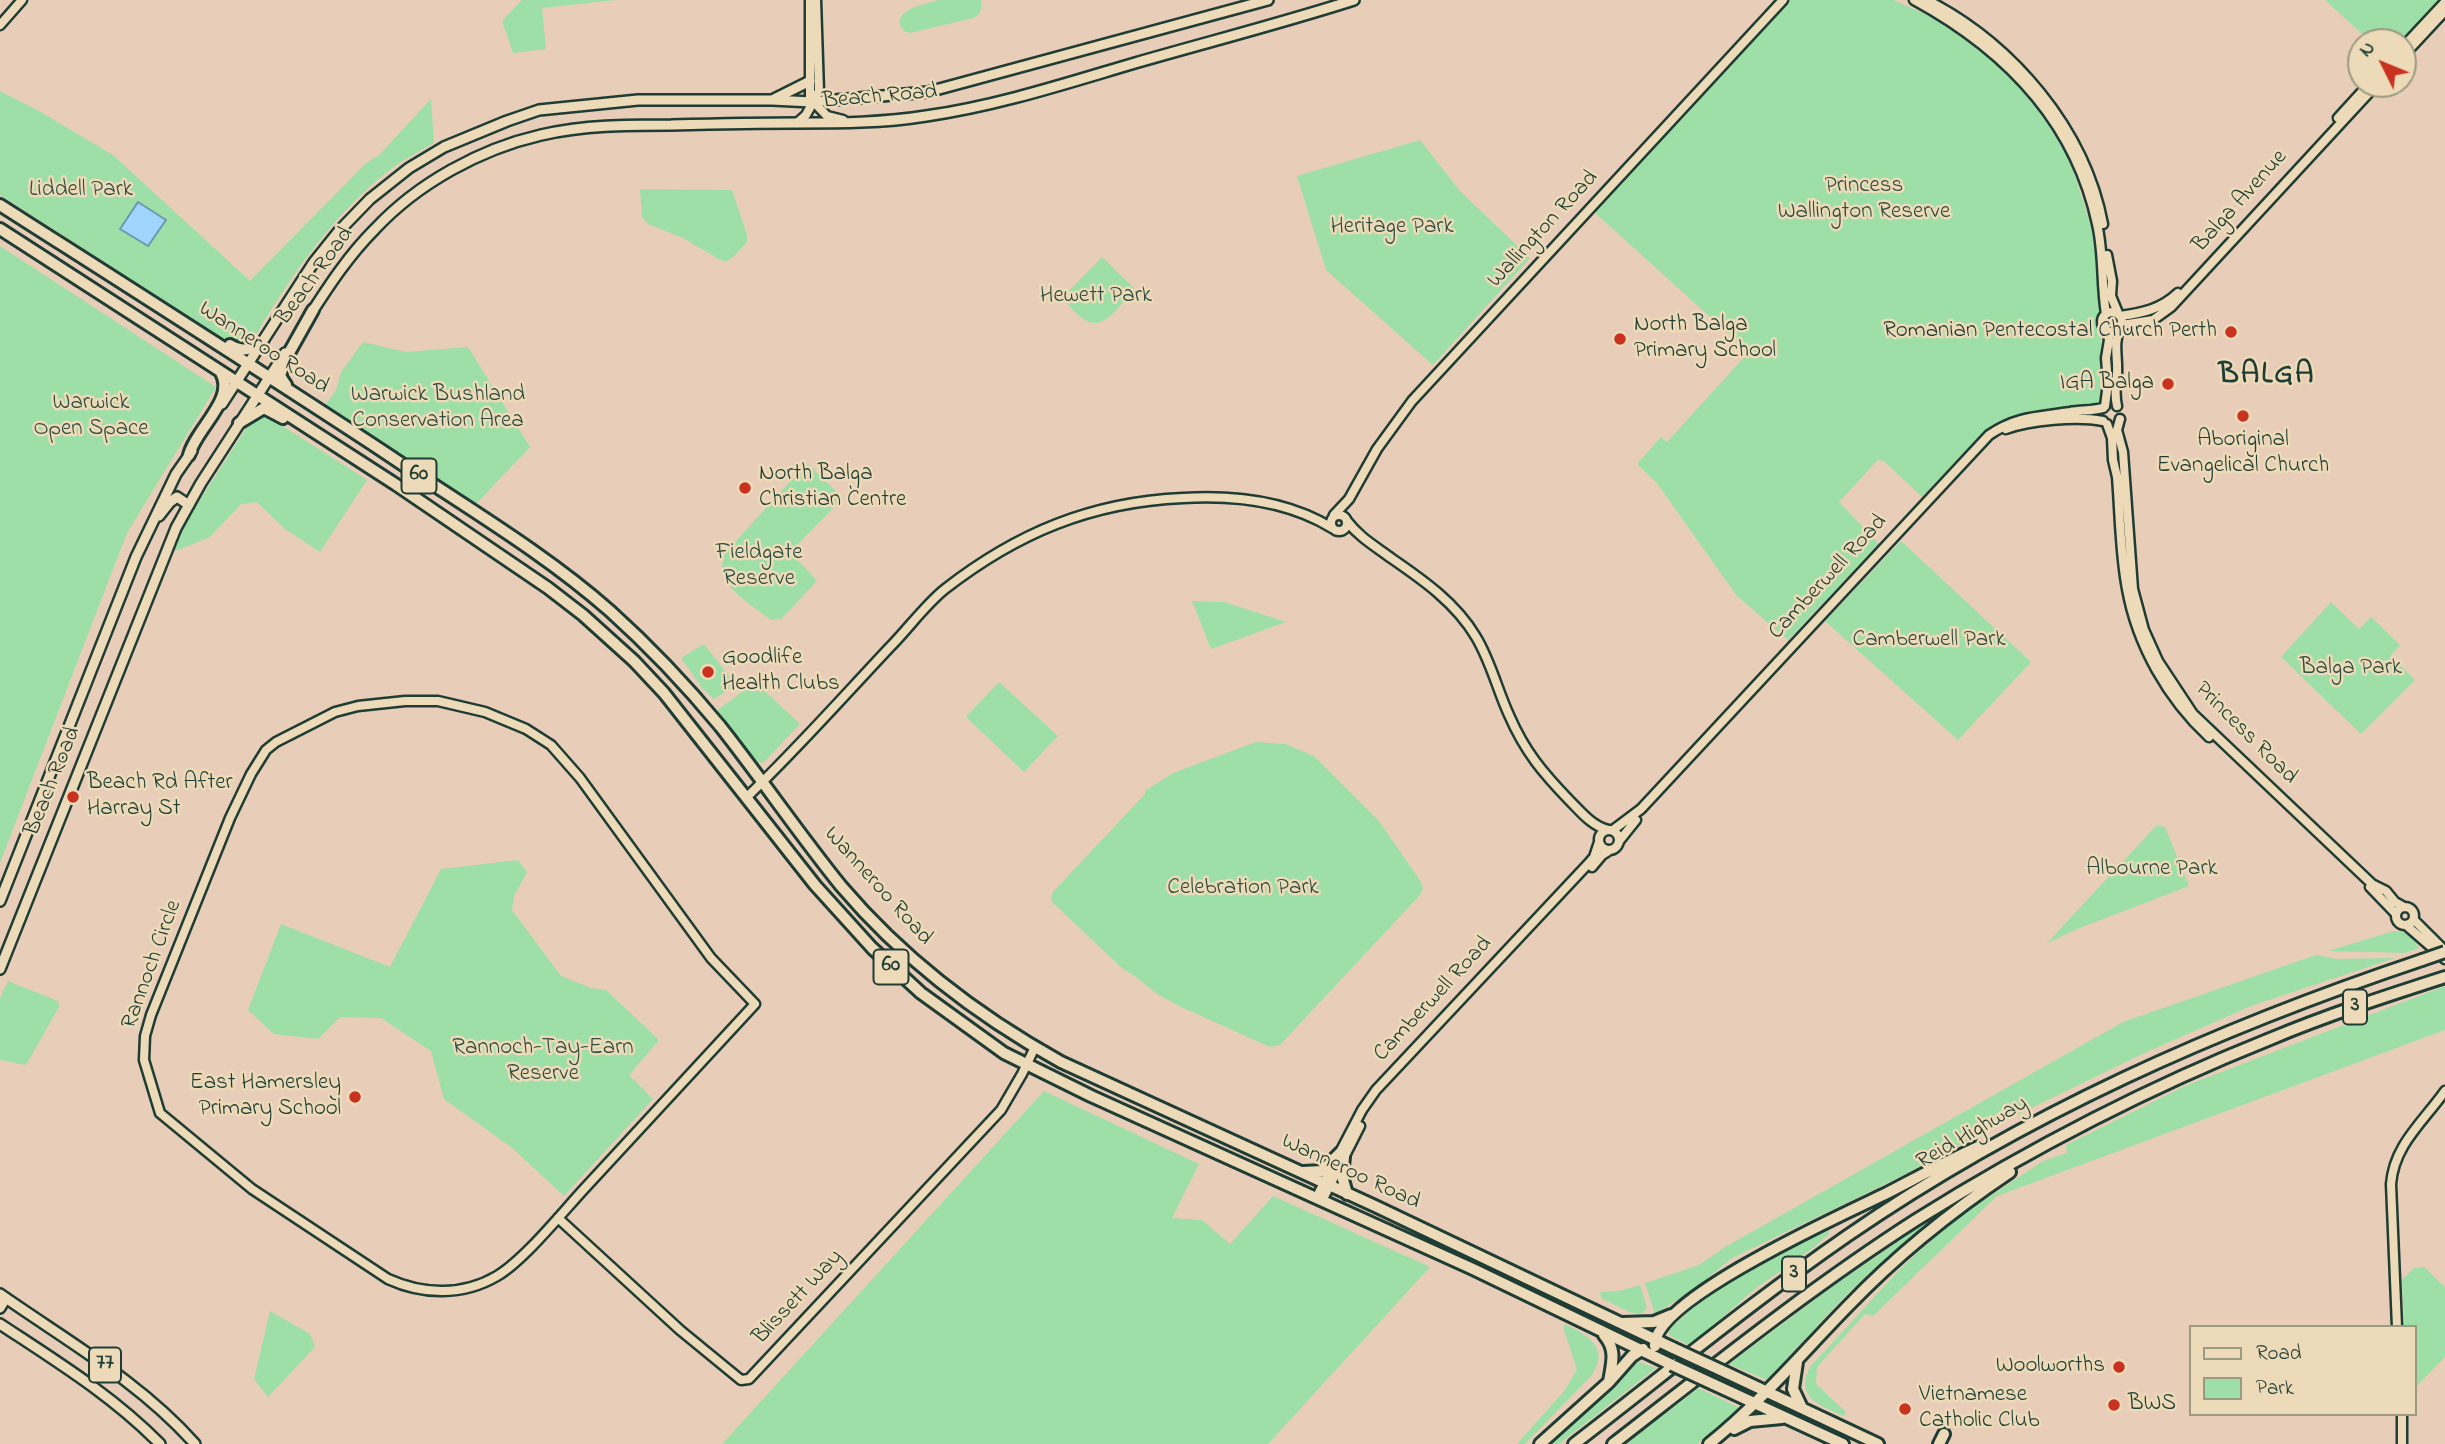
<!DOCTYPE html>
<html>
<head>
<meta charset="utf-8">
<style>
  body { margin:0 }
  #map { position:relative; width:2445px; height:1444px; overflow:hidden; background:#e8ceb8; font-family:"Indie Flower",sans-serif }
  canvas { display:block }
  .legend { position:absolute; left:2189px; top:1325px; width:228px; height:91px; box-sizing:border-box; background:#eddab8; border:2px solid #9b9b83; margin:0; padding:9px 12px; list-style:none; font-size:21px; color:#1f3d34 }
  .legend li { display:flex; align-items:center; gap:14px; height:35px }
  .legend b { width:35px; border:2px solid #9b9b83 }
  .north { position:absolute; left:2347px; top:28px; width:70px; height:70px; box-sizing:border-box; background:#eddab8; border:2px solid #9b9b83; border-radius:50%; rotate:313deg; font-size:19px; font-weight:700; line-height:28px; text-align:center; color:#1f3d34 }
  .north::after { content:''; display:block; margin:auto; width:24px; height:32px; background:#c8321e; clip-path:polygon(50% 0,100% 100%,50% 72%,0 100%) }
</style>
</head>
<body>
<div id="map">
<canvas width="2445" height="1444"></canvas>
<ul class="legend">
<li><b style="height:9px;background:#eddab8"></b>Road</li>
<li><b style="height:19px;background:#9edfa8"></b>Park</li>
</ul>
<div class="north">N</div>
</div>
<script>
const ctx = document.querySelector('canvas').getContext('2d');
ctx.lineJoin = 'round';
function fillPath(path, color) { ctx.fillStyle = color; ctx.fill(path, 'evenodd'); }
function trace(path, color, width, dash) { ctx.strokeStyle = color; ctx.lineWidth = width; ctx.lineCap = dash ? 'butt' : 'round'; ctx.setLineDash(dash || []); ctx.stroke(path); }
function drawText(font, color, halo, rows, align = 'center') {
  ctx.font = font + ' "Indie Flower",sans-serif'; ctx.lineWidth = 5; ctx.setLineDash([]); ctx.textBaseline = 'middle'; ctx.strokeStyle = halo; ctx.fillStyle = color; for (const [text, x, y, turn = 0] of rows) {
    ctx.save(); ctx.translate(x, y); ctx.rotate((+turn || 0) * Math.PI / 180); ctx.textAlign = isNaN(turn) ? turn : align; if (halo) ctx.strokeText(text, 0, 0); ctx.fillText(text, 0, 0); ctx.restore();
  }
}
fillPath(new Path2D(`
  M 522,0 L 616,0 L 542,8 L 546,49 L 513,53 L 502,21 Z
  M 938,0 L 981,0 C 982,9 982,14 973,18 L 910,33 C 905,31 903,32 901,27 C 893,9 926,4 938,0 Z
  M 1788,0 L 1893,0 L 1946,23 L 1998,63 L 2032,99 L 2070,160 L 2095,239 L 2099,312 L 2095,323 L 2101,337 L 2100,410 L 2019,416 L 1983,433 L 1922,497 L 1884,461 L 1878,460 L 1839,502 L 1879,544 L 1788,640 L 1737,596 L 1656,482 L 1637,464 L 1661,437 L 1667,442 L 1749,352 L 1594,212 Z
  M 2325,0 L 2439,0 L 2402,42 L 2371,42 Z
  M 0,91 L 39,111 L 113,155 L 250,281 L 365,164 L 379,155 L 431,99 L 434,143 C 418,152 401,161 387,172 C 331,217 289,278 253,340 L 234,346 L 0,195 Z
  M 1420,140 L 1460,191 L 1530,258 L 1433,365 L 1326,270 L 1297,176 Z
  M 640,189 L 732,190 L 747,235 L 747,242 L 731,259 L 724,262 L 683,238 L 648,224 L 642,217 Z
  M 0,246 L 216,387 L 127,533 L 0,863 Z
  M 1102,257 L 1134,288 C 1124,300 1106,331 1087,321 C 1078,317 1069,305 1062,298 Z
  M 363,342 L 406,352 L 468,347 L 530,447 L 476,504 L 325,405 L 336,390 L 341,372 Z
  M 258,410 L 367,480 L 320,552 L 285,529 L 257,502 L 241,504 L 210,537 L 173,552 L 181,529 Z
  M 807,463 L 843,498 L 790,552 L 817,581 L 781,619 L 771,620 C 758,610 727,590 723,575 C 721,567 723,561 725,553 Z
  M 1901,541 L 2031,662 L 1958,740 L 1825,621 Z
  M 1192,601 L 1224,602 L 1286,622 L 1211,649 Z
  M 2331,602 L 2359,629 L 2371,617 L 2400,645 L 2390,656 L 2415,680 L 2361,734 L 2281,657 Z
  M 704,644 L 736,685 L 714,699 L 703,689 L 681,658 Z
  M 755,682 L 800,724 L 764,762 L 754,763 L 715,712 Z
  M 999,682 L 1058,736 L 1024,772 L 966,717 Z
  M 1256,742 L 1285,744 L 1314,756 L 1379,821 L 1421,882 L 1423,889 L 1420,895 L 1280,1045 L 1270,1047 L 1179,1006 L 1157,994 L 1135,976 L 1123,969 L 1053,903 L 1051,898 L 1053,892 L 1145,794 L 1145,791 L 1173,773 Z
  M 2157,825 L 2165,827 L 2189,886 L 2077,929 L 2046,944 Z
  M 518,860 L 527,872 L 514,896 L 512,910 L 561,976 L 591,988 L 606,990 L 659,1040 L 629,1075 L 653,1099 L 564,1196 L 511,1147 L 444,1099 L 431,1051 L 381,1018 L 340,1017 L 318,1039 L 274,1034 L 248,1010 L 281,924 L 390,967 L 441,869 Z
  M 2394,931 L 2408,933 L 2419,948 L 2405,953 L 2328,951 Z
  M 2316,955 L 2336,959 L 2395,958 L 2251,1006 L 2140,1055 L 2017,1115 L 1900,1177 L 1732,1258 L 1697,1287 L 1655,1314 L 1645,1283 L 1699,1265 L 1725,1247 L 2123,1022 Z
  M 8,981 L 58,1001 L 59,1007 L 26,1065 L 0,1060 L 0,998 Z
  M 2445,986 L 2445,1030 L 1997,1196 L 1873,1316 L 1865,1314 L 1817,1367 L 1816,1384 L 1846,1412 L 1844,1416 C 1820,1406 1794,1397 1810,1367 L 1900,1269 L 1950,1223 L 2043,1161 L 2067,1153 L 2066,1145 L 2185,1086 Z
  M 1044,1091 L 1199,1164 L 1172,1218 L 1202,1220 L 1230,1244 L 1273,1196 L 1430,1267 L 1268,1444 L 722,1444 Z
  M 1928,1221 L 1929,1223 L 1886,1258 L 1844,1297 L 1767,1380 L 1729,1364 L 1833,1286 Z
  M 1828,1227 L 1829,1234 L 1812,1249 L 1756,1288 L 1690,1346 L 1670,1336 L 1668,1330 L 1709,1293 L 1765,1259 Z
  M 2424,1267 L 2445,1287 L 2445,1357 L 2415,1388 L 2415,1327 L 2404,1327 L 2402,1280 L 2414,1268 Z
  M 1640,1285 L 1647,1308 L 1641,1314 L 1629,1312 L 1601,1298 L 1600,1292 L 1619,1291 Z
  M 270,1311 L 310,1334 L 315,1347 L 268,1397 L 254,1379 Z
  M 1565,1324 C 1588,1336 1611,1348 1591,1376 L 1525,1444 L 1517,1444 L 1565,1390 L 1577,1369 L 1563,1327 Z
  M 1636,1361 L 1656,1368 L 1559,1444 L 1547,1444 L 1583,1413 Z
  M 1698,1388 L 1740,1408 L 1697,1444 L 1626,1444 Z`), '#9edfa8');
const water = new Path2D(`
  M 138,202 L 166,220 L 148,246 L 120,229 Z`);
fillPath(water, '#9fd5fe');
trace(water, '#6c98ad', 2);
const secondary = new Path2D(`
  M 810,0 L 810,98 L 827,116 L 843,120
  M 1914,0 C 2004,49 2075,121 2097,224 C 2104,253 2101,284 2106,314
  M 1927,0 C 2013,44 2085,129 2103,224
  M 0,25 L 22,0
  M 2403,47 L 2445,2
  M 2403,56 L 2445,11
  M 2338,118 L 2369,84
  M 797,123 L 806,115 L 819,91 L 816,0
  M 2107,255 L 2112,281 L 2111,296 L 2118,313
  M2102 322a10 10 0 1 1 20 0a10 10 0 1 1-20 0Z
  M 2120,316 C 2143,313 2161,309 2178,293
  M 2122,325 L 2153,320 L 2171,307 L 2377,84
  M 2105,406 L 2108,383 L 2106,358 L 2109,340 L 2107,331
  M 2117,406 C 2114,394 2116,385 2117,373 C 2118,357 2113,343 2120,328
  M 2120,419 L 2117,430 L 2123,452 L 2133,589 L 2144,630 L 2158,661 L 2193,714 L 2372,884 L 2386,891 L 2395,902 L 2404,907
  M 2107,424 L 2112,438 L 2113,460 L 2117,477 C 2120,514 2120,553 2127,589 C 2137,645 2168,699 2209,737
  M 2006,429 C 2030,420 2077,416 2103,421
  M1331 523a8 8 0 1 1 16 0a8 8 0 1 1-16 0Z
  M 1334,515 L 1349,499 L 1377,449 L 1412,401 L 1783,0
  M 1347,521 C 1359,537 1375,546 1391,558 C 1423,580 1456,603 1476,637 C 1491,662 1497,689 1509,715 C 1525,752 1543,773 1570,801 C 1581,812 1592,826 1608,830
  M 405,701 L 438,701 L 485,712 L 526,729 L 551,745 L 580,778 L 711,958 L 755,1004 C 698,1066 641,1128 584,1189 C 561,1214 524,1260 497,1276 C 463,1296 423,1295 388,1279 L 252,1189 L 160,1113 L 144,1060 L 145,1036 L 151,1015 L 230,818 L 251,774 L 266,750 L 276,742 L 335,712 L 358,706 Z
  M 747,797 C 797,749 843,697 890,647 C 908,629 925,605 945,589 C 1017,533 1091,502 1183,498 C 1233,495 1288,501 1332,528
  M1599 840a10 10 0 1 1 20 0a10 10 0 1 1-20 0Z
  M 1613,830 L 1641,809 L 1989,435 C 2017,416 2038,417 2070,412 C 2081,410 2091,411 2103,408
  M 1620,840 L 1636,820
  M 1592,867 L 1602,855 L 1610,850
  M 2370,887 L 2396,914
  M2396 916a9 9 0 1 1 18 0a9 9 0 1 1-18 0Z
  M 2414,920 L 2445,951
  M 2406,925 L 2445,959
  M 1316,1198 L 1362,1110 L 1376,1090 L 1588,864 L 1594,857 L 1599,842
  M 1322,1201 L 1360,1126
  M 558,1218 L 680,1330 L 741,1380 L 749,1379 L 1001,1110 L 1022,1074 L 1035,1047
  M 2397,1327 L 2391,1184 C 2394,1145 2423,1122 2445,1091
  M 2402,1414 L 2402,1444`);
const primary = new Path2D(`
  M 774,99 L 810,81
  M 310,315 C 330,284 349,255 375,229 C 418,183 480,149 541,135 C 584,125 627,125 671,125 C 712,124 754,123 796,123 C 840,123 883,123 926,116 C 997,106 1067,83 1135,63 C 1208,42 1282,23 1354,0
  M 222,404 L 314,262 L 338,232 L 370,199 L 409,168 L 444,147 L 507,121 L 539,110 L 638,100 L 772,100 L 812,102 L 928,92 L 1268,0
  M 159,516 L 170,502 L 177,497 L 189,505
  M 0,901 L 136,557 L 176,474 L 192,451
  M 0,969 L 176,528 L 201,483 L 285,353
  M 0,1294 C 67,1341 140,1382 195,1444
  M 0,1308 L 6,1298
  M 0,1324 C 56,1361 113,1396 160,1444`);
const highway = new Path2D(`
  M 0,205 C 130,288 261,371 390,456 C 464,506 543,552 610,611 C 650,647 686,685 720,726 C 761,778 799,834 841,886 C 903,959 978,1016 1061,1062 L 1375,1206 L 1673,1348
  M 0,229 L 395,484 L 548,588 L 583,615 L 634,661 L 664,693 L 815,885 L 872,948 L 921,993 L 1004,1053 L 1091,1096 L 1473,1269 L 1672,1365
  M 230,345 C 242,352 249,350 262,344
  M 286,385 L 280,376 L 285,360 L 313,310
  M 239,423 L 264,408 L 283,418
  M 189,455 C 196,428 238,398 220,371
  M 1344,1157 L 1342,1176 L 1347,1194
  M 1303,1172 L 1322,1171 L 1340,1153
  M 1622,1323 L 1654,1322 L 1671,1315
  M 1604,1335 C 1617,1350 1612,1363 1609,1382
  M 1655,1346 C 1651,1300 1848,1212 1887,1193 C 1918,1177 1947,1161 1978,1147
  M 1797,1362 L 1793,1389 L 1802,1408
  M 1727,1373 L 1878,1444
  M 1713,1384 L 1843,1444
  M 1734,1429 L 1750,1421 L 1782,1418
  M 1540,1444 L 1609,1382 L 1632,1356 L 1643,1349
  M 1574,1444 C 1665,1374 1753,1301 1847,1236 C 2024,1114 2219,1028 2422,960
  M 1613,1444 C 1712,1367 1810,1288 1916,1220 C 2028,1150 2147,1088 2270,1039 C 2327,1015 2386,996 2445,977
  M 1709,1444 C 1761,1402 1803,1352 1849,1305 C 1898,1254 1952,1211 2010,1172
  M 1939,1444 L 1944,1434`);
trace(secondary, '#1f3d34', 13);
trace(primary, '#1f3d34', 14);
trace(highway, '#1f3d34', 16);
trace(secondary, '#eddab8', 8);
trace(primary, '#eddab8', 9);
trace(highway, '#eddab8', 10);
const highwayBridge = new Path2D(`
  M 2422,960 L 2445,952
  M 1673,1348 L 1727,1373
  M 1672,1365 L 1713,1384`);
trace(highwayBridge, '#1f3d34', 16, []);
trace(highwayBridge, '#eddab8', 10);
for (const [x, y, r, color] of [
  [2231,332,7,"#c8321e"],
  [1620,339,7,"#c8321e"],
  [2168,384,7,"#c8321e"],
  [2243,416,7,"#c8321e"],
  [745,488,7,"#c8321e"],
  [708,672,7,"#c8321e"],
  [73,797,7,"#c8321e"],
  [355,1097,7,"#c8321e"],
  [2119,1367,7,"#c8321e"],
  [2114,1405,7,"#c8321e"],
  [1905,1409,7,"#c8321e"]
]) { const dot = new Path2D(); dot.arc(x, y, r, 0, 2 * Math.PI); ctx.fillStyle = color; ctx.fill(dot); trace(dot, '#eddab8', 2.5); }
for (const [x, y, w] of [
  [419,476,35],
  [891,967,35],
  [2355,1007,24],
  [1794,1274,24],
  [105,1365,32]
]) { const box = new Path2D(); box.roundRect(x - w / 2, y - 17.5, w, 35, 5); ctx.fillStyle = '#eddab8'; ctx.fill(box); trace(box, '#1f3d34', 2); }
drawText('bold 21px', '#1f3d34', null, [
  ["60",419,476],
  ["60",891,967],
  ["3",2355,1007],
  ["3",1794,1274],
  ["77",105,1365]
]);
drawText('23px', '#1f3d34', '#eddab8', [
  ["Beach Road",880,98,-5],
  ["Balga Avenue",2241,202,-48],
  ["Wallington Road",1544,230,-47],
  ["Beach Road",316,277,-54],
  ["Wanneroo Road",263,349,33],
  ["Camberwell Road",1829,578,-47],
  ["Princess Road",2245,734,45],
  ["Beach Road",54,782,-68],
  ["Wanneroo Road",877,887,48],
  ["Rannoch Circle",153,965,-70],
  ["Camberwell Road",1434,1000,-47],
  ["Reid Highway",1973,1134,-30],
  ["Wanneroo Road",1350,1173,25],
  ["Blissett Way",799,1298,-47]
]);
drawText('23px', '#2c4d40', '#eddab8', [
  ["Princess",1864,187],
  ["Wallington Reserve",1864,213],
  ["Liddell Park",81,191],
  ["Heritage Park",1392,228],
  ["Hewett Park",1096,297],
  ["Warwick Bushland",438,396],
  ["Conservation Area",438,422],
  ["Warwick",91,404],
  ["Open Space",91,430],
  ["Fieldgate",759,554],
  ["Reserve",759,580],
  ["Camberwell Park",1929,641],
  ["Balga Park",2351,669],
  ["Albourne Park",2152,870],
  ["Celebration Park",1243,889],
  ["Rannoch-Tay-Earn",543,1049],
  ["Reserve",543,1075]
]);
drawText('23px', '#1f3d34', '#eddab8', [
  ["North Balga",1634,326],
  ["Primary School",1634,352],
  ["Romanian Pentecostal Church Perth",2217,332,"right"],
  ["IGA Balga",2154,384,"right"],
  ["Aboriginal",2243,441,"center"],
  ["Evangelical Church",2243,467,"center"],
  ["North Balga",759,475],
  ["Christian Centre",759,501],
  ["Goodlife",722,659],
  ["Health Clubs",722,685],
  ["Beach Rd After",87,784],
  ["Harray St",87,810],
  ["East Hamersley",341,1084,"right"],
  ["Primary School",341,1110,"right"],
  ["Woolworths",2105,1367,"right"],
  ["Vietnamese",1919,1396],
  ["Catholic Club",1919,1422],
  ["BWS",2128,1405]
], 'left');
ctx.letterSpacing = '2px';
drawText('bold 30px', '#1f3d34', '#eddab8', [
  ["BALGA",2267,377]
]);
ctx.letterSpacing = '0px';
</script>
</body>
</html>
